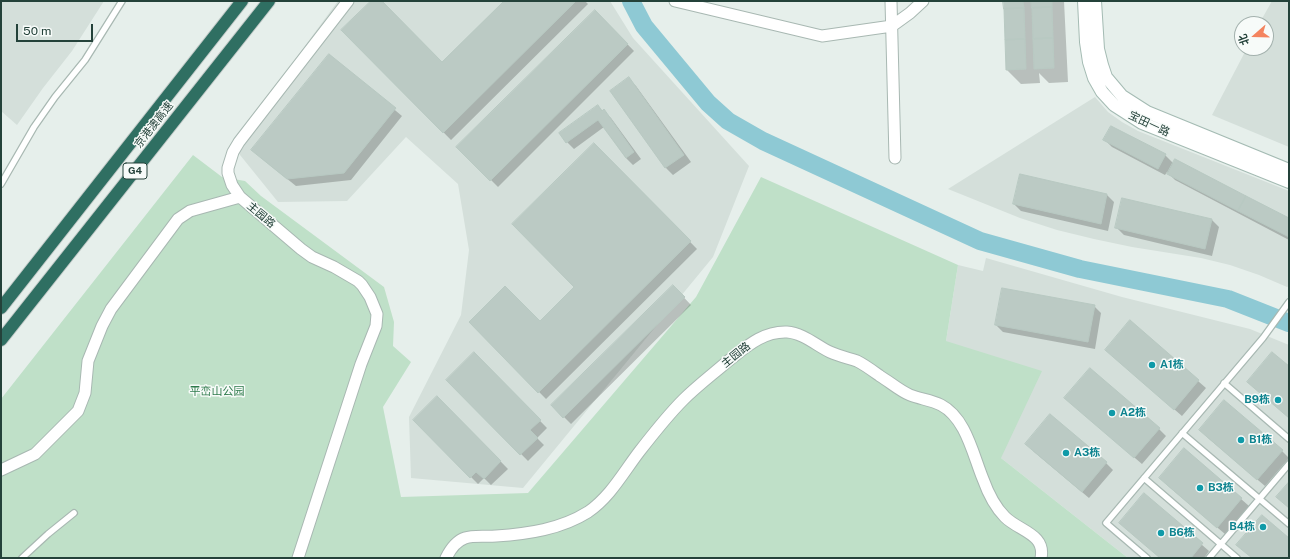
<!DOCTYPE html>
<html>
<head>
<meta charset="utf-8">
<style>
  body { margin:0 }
  #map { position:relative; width:1290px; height:559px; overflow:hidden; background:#e6efeb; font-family:"Public Sans","Noto Sans SC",sans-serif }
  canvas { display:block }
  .frame { position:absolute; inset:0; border:2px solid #24423a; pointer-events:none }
  .north { position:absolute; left:1234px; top:16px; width:40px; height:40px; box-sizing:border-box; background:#f7fbf9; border:1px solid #a3b1ad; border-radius:50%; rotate:250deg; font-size:11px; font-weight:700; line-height:16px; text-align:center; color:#24423a }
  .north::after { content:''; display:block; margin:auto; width:14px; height:18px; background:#f4845f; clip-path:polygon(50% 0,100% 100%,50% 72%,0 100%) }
  .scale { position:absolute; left:16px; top:24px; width:77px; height:18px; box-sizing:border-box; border:2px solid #24423a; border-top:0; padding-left:5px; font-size:12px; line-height:14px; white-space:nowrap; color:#24423a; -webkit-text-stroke:3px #f7fbf9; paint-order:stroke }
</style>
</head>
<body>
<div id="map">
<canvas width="1290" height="559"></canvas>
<div class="frame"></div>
<div class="north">北</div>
<div class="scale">50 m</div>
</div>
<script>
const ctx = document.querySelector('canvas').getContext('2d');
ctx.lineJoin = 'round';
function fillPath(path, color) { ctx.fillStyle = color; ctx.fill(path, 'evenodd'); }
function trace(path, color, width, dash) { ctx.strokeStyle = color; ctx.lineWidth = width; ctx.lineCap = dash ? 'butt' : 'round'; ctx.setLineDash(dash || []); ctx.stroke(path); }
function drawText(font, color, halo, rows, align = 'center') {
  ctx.font = font + ' "Public Sans","Noto Sans SC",sans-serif'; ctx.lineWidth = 3; ctx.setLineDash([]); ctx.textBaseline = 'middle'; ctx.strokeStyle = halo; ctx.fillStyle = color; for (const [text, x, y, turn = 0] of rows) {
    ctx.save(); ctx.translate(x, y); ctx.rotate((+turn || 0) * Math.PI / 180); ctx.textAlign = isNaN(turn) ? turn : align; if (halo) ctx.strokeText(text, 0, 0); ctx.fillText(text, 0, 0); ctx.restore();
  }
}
fillPath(new Path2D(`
  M 1,1 L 104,1 L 72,51 L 43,88 L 17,125 L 1,111 Z
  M 338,1 L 610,1 L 633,38 L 749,166 L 713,257 L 523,488 L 411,478 L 409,417 L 461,315 L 469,250 L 458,184 L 406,137 L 347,201 L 278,202 L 232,145 Z
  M 1272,1 L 1289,1 L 1289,147 L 1212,115 L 1247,48 L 1266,48 L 1266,24 L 1259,24 Z
  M 1095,97 L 1108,112 L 1122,122 L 1138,131 L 1289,191 L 1289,286 L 1287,287 L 1259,275 L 1230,265 L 1201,258 L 1132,247 L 1094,239 L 1057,230 L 1020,218 L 948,189 Z
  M 986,258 L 1122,297 L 1250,329 L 1289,345 L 1289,558 L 1128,558 L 1001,458 L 946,341 L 958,265 L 983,271 Z`), '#d4dfda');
fillPath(new Path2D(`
  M 193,155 L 222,177 L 245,181 L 261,196 L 384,287 L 394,322 L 393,346 L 411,362 L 383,407 L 401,497 L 528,493 L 696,297 L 761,177 L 958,265 L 946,341 L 1042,371 L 1001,458 L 1128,558 L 1,558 L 1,399 Z`), '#bfe0c8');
fillPath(new Path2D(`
  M 372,1 L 380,1 L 442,64 L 505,1 L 585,1 L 588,4 L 451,140 L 343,30 Z
  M 1004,1 L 1064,1 L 1068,82 L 1049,83 L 1039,73 L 1040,83 L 1021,84 L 1007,70 Z
  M 595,11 L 634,51 L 498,187 L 458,147 Z
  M 329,55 L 402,116 L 351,180 L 296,186 L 260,157 Z
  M 628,79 L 636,86 L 691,162 L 673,175 L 666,168 L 611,91 Z
  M 597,106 L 611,118 L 641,159 L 633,165 L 626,158 L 604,127 L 574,149 L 567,142 Z
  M 1105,140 L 1165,155 L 1173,163 L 1289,220 L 1289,240 L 1175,180 L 1167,172 L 1165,175 L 1112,147 Z
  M 594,144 L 697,249 L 546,399 L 470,322 L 540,322 L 576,287 Z
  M 1020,175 L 1107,195 L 1114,202 L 1108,231 L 1021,211 L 1014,204 Z
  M 1212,220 L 1219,227 L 1212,256 L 1124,235 L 1117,228 Z
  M 673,286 L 691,305 L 571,424 L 552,405 Z
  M 1094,306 L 1101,313 L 1095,349 L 1003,332 L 996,325 Z
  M 1130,322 L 1206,388 L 1182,416 L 1106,350 Z
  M 474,354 L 547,428 L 537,438 L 544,445 L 528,461 L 448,380 Z
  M 437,397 L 508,469 L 491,485 L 484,478 L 478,484 L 414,420 Z
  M 1073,405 L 1159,429 L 1166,436 L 1142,464 Z
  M 1207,437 L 1282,451 L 1289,458 L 1265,486 Z
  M 1184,449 L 1249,506 L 1225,534 L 1167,485 Z
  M 1033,451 L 1106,463 L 1113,470 L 1089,498 Z
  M 1144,495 L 1209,551 L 1204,558 L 1160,558 Z`), '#0003');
trace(new Path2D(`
  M 631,1 L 644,26 L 708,103 L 728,121 L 763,141 L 980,241 L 1080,269 L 1228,299 L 1289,323`), '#8ec9d4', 18);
const building = new Path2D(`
  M 371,1 L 382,1 L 442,62 L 504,1 L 576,1 L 443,133 L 341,30 Z
  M 1003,1 L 1023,1 L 1024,8 L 1004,9 Z
  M 1031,1 L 1052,1 L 1052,7 L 1032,8 Z
  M 1052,7 L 1053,38 L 1033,39 L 1032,8 Z
  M 1024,8 L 1025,39 L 1005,40 L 1004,9 Z
  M 595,10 L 628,44 L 490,181 L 456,147 Z
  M 1053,38 L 1054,68 L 1034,69 L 1033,39 Z
  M 1025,39 L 1026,69 L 1006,70 L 1005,40 Z
  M 329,54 L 396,108 L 344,173 L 287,179 L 251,150 Z
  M 629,77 L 684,155 L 665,168 L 610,91 Z
  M 598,105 L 602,111 L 604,109 L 634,152 L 626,158 L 598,120 L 566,143 L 559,133 Z
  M 1111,126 L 1166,154 L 1158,169 L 1103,140 Z
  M 594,143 L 691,241 L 538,393 L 469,322 L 505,286 L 540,321 L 574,287 L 512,224 Z
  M 1175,159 L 1246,196 L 1238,211 L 1167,174 Z
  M 1020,174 L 1107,194 L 1101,224 L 1013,204 Z
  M 1246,196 L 1289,218 L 1289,237 L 1238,211 Z
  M 1122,198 L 1212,219 L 1205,249 L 1115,228 Z
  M 673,285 L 685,297 L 563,418 L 551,405 Z
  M 1002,288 L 1095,305 L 1088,342 L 995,325 Z
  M 1130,320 L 1199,380 L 1174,410 L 1105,350 Z
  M 474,352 L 541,420 L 530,430 L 538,438 L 520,455 L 446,380 Z
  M 1272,352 L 1289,366 L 1289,418 L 1247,382 Z
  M 1090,368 L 1160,428 L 1134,458 L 1064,398 Z
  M 437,396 L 501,461 L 484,479 L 476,472 L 470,478 L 413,420 Z
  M 1224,400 L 1283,450 L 1257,480 L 1199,430 Z
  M 1050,414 L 1107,462 L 1082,492 L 1025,444 Z
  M 1184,448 L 1242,498 L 1217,528 L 1159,478 Z
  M 1289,482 L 1289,508 L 1276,497 Z
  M 1144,493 L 1203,543 L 1191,558 L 1160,558 L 1119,523 Z
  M 1262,515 L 1289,538 L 1289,558 L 1252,558 L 1236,545 Z`);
fillPath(building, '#bbcac4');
trace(building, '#b8c9c2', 1);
const service = new Path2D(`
  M 1,184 L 34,127 L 55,97 L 85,60 L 122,1
  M 1224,383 L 1289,439
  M 1182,433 L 1289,524
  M 1144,478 L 1237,558
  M 22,558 L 48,534 L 74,513
  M 1147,558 L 1106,523 L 1263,338 L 1289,302
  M 1209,558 L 1289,464`);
const minor = new Path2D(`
  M 675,1 L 822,36 L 892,26 L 910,13 L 923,1
  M 891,1 L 895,158
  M 1,470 L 35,454 L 78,411 L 85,393 L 88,361 L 102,326 L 111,309 L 178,219 L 190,211 L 240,197
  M 298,558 L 361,364 L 376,326 L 377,314 L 370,297 L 362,285 L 358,281 L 334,267 L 312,257 L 301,249 L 240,197 L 232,185 L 228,173 L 228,168 L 233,152 L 239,142 L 348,1
  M 446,558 C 450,550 456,541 465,538 C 474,535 486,537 496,536 C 528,534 561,529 588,512 C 610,497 623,473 639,452 C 653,434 667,416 683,400 C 697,386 713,374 728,361 C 746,347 763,331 787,332 C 803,333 817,346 830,352 C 839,356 848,358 857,361 C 865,365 873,371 880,376 C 890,382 900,391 910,395 C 920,399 931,400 941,405 C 966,418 973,455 983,479 C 988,493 995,507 1005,517 C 1019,531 1046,534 1041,558`);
const secondary = new Path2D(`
  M 1084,1 L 1086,42 L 1089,62 L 1094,78 L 1102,92 L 1114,105 L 1142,123 L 1289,182
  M 1095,1 L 1098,49 L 1102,65 L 1106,77 L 1122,96 L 1147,112 L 1289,170`);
const motorway = new Path2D(`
  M 1,308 L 242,1
  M 1,340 L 269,1`);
trace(service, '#a8b8b2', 8);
trace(minor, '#a8b8b2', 13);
trace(secondary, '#a4bbb3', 14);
trace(motorway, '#c2cac8', 14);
trace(service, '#fff', 5.5);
trace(minor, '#fff', 11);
trace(secondary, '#fff', 12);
trace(motorway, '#2f6f62', 12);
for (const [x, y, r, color] of [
  [1152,365,4,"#0f9aa8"],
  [1278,400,4,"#0f9aa8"],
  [1112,413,4,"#0f9aa8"],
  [1241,440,4,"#0f9aa8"],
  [1066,453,4,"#0f9aa8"],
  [1200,488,4,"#0f9aa8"],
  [1263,527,4,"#0f9aa8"],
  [1161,533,4,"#0f9aa8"]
]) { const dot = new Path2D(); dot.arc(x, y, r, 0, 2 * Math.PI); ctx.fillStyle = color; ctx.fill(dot); trace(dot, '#f7fbf9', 1.5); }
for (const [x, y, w] of [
  [135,171,24]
]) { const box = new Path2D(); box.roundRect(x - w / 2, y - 8, w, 16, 3); ctx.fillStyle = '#f7fbf9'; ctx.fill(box); trace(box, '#24423a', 1); }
drawText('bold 10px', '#24423a', null, [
  ["G4",135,171]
]);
drawText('11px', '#24423a', '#f7fbf9', [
  ["宝田一路",1149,124,25],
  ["京港澳高速",154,125,-52],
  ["主园路",261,215,40],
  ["主园路",736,355,-39]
]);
drawText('bold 11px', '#0d838f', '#f7fbf9', [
  ["A1栋",1160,365],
  ["B9栋",1270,400,"right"],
  ["A2栋",1120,413],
  ["B1栋",1249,440],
  ["A3栋",1074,453],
  ["B3栋",1208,488],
  ["B4栋",1255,527,"right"],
  ["B6栋",1169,533]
], 'left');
drawText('11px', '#2d7a4b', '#f7fbf9', [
  ["平峦山公园",217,392]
]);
</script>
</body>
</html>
